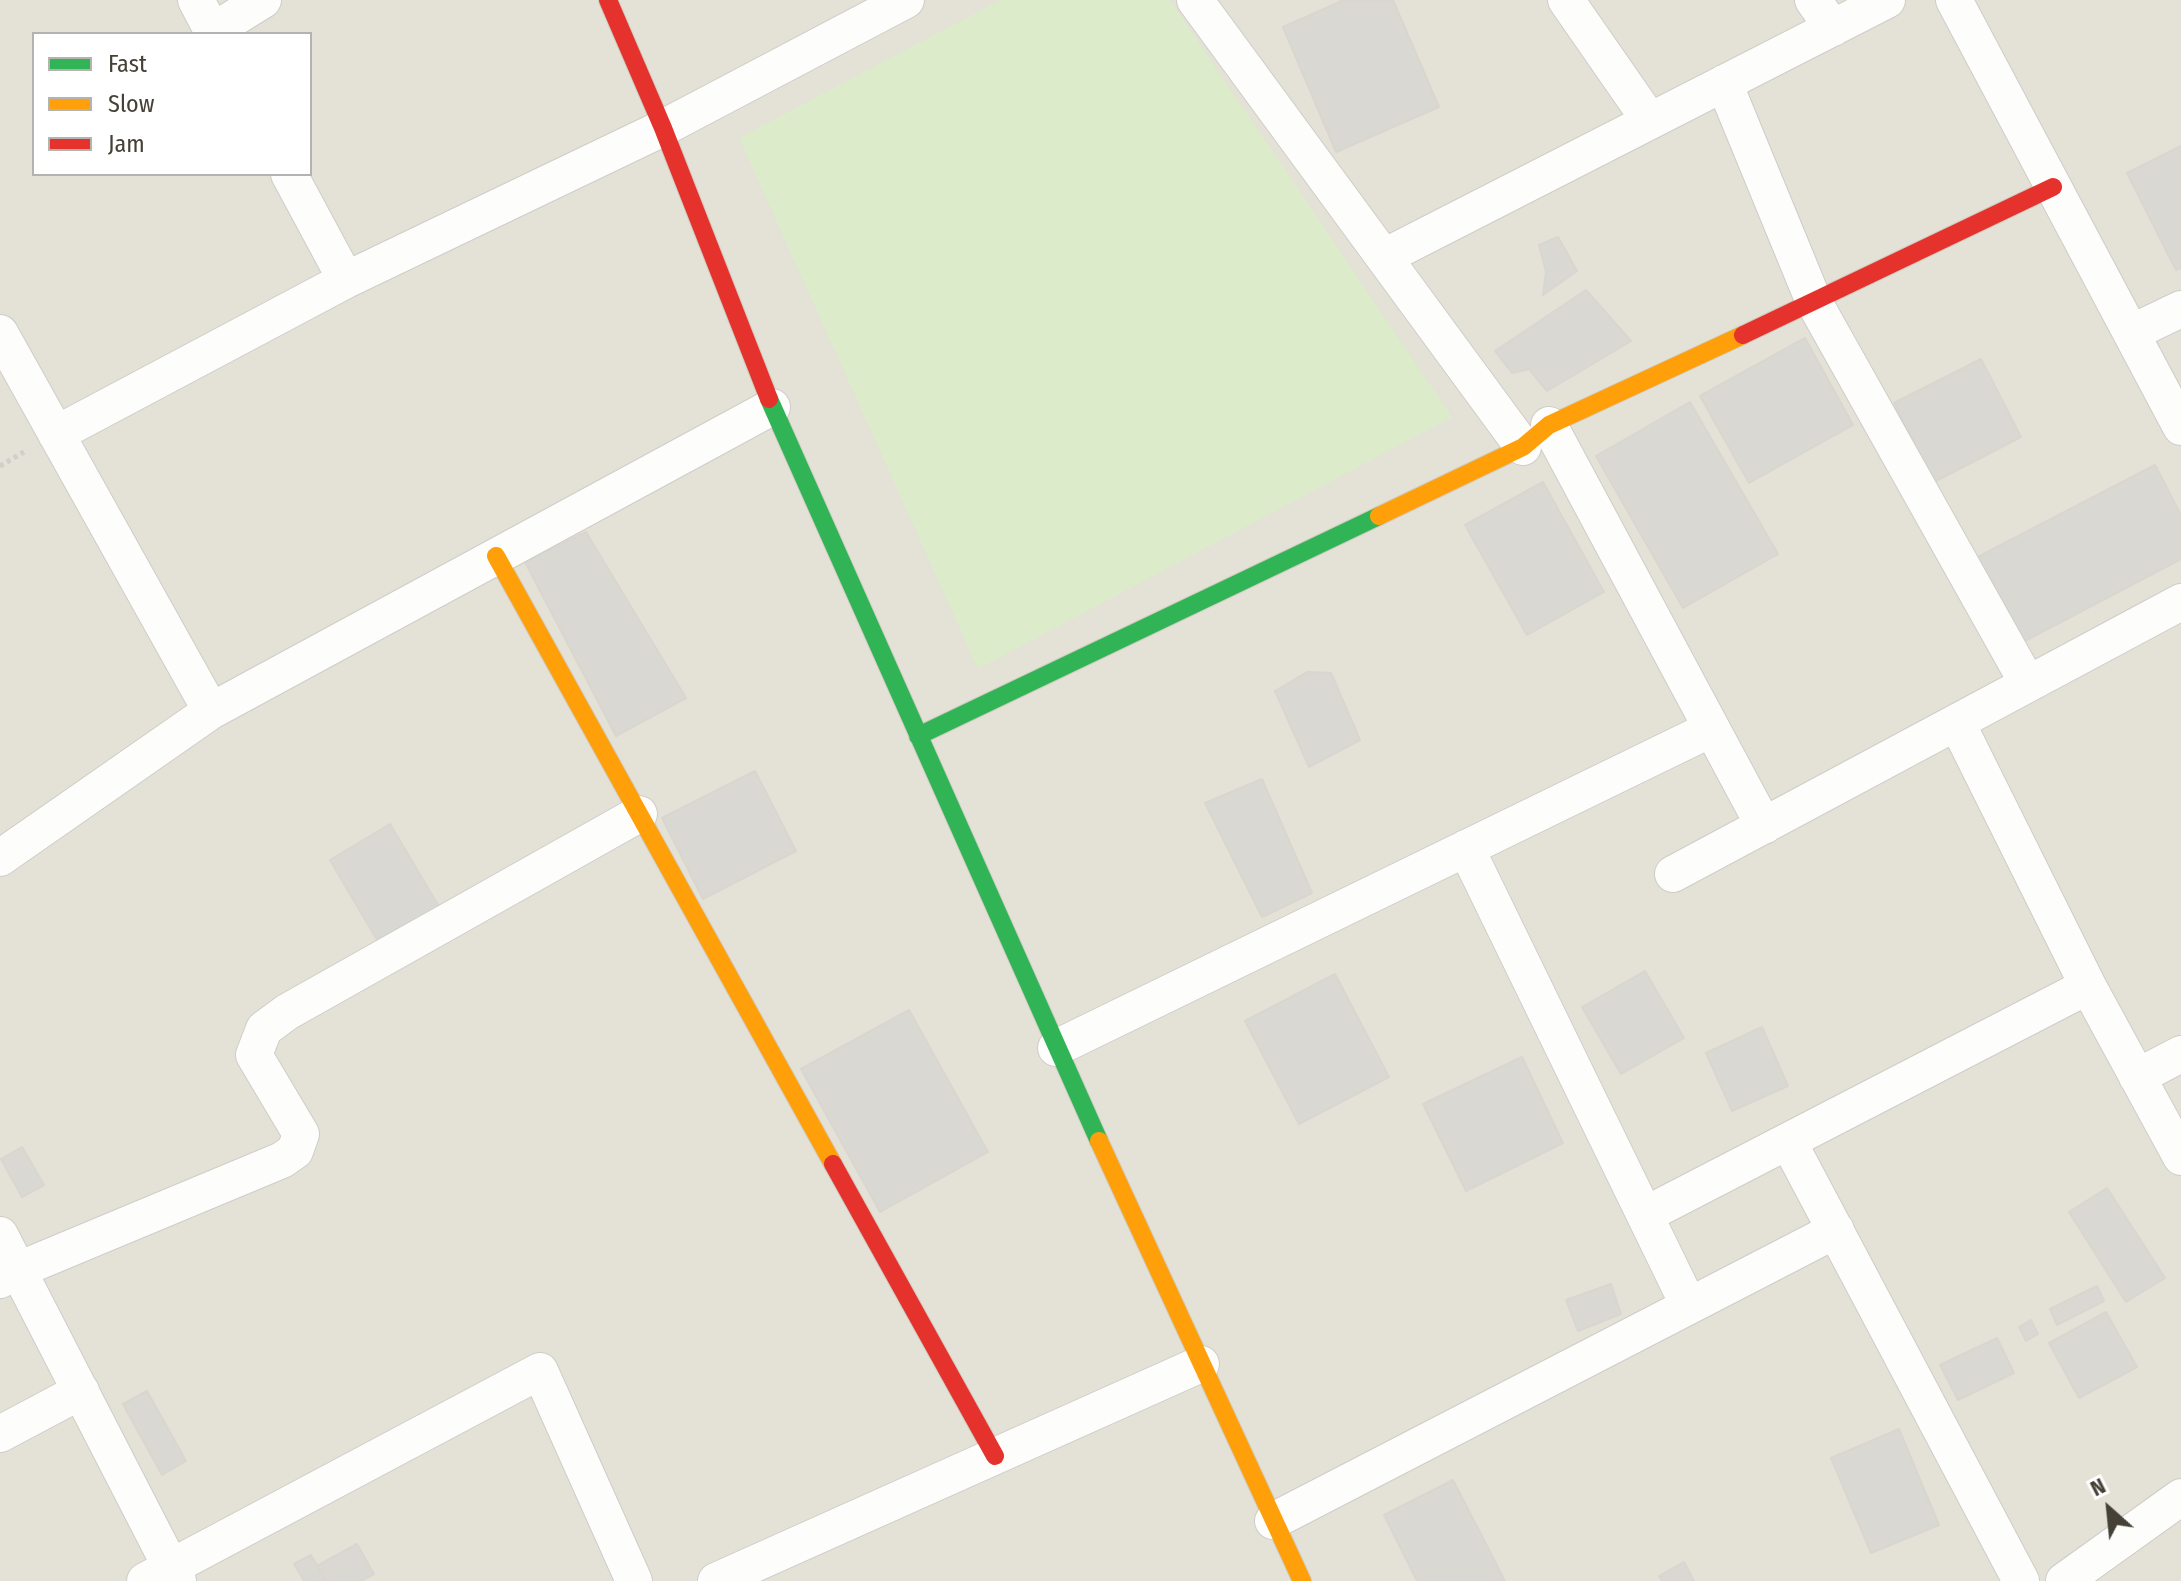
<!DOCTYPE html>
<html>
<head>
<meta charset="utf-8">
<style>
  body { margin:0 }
  #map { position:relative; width:2181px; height:1581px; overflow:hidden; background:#f0efea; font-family:"Fira Sans Condensed",sans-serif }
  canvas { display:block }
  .legend { position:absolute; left:32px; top:32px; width:280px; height:144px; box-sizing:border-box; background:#fff; border:2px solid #b5b3af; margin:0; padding:10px 14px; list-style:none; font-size:24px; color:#464136 }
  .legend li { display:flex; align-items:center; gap:16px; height:40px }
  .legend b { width:40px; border:2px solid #b5b3af }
  .north { position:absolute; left:2069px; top:1469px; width:80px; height:80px; -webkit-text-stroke:6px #fff; paint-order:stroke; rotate:333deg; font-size:22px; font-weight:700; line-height:32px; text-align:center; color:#464136 }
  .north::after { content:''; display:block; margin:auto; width:28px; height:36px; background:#464136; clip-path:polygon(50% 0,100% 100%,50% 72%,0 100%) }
</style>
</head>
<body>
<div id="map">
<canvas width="2181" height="1581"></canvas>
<ul class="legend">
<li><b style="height:10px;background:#30b455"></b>Fast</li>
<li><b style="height:10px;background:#ff9f0a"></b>Slow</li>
<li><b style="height:10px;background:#e5322d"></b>Jam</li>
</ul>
<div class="north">N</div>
</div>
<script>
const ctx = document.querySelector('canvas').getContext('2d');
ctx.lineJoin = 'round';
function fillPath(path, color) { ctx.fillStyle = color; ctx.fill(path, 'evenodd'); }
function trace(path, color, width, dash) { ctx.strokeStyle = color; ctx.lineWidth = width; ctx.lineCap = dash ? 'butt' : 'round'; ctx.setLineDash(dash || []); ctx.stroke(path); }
fillPath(new Path2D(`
  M 0,0 L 2181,0 L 2181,1581 L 0,1581 ZM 34,34 L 310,34 L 310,174 L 34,174 Z`), '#e4e1d7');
fillPath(new Path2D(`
  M 1000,0 L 1170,0 L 1452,417 L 978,669 L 739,138 Z`), '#dcebca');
const building = new Path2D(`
  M 1344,0 L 1393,0 L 1439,107 L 1336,152 L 1283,27 Z
  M 2181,146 L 2181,268 L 2176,270 L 2127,173 Z
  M 1558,237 L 1577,271 L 1543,295 L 1546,272 L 1539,245 Z
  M 1586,290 L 1631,341 L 1547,391 L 1529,369 L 1512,373 L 1495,351 Z
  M 1805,338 L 1853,425 L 1749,483 L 1700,396 Z
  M 1981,359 L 2021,437 L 1934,482 L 1894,403 Z
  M 1690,402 L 1778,554 L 1683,608 L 1596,456 Z
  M 2155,465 L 2181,515 L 2181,559 L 2019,644 L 1974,559 Z
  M 1543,482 L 1604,592 L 1527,635 L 1465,525 Z
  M 586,532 L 686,698 L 616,736 L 525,562 Z
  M 1307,672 L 1331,673 L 1360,740 L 1309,767 L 1275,691 Z
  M 755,771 L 796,851 L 703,899 L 662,818 Z
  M 1262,779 L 1312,893 L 1262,917 L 1205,803 Z
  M 390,824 L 444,915 L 383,950 L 330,860 Z
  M 1645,971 L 1684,1038 L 1621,1074 L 1582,1007 Z
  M 1335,974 L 1389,1077 L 1299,1124 L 1245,1021 Z
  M 909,1010 L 988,1152 L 880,1212 L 801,1069 Z
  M 1762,1027 L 1788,1086 L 1732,1111 L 1706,1053 Z
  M 1522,1057 L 1563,1143 L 1466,1191 L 1423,1104 Z
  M 22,1147 L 44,1185 L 22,1197 L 1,1159 Z
  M 2107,1188 L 2165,1278 L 2126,1302 L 2069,1212 Z
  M 1611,1284 L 1621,1314 L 1578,1331 L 1566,1300 Z
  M 2097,1286 L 2104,1301 L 2057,1325 L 2050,1309 Z
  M 2106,1312 L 2137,1367 L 2079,1398 L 2049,1343 Z
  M 2031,1320 L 2038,1334 L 2026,1341 L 2019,1327 Z
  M 1997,1338 L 2014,1373 L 1958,1400 L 1940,1365 Z
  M 147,1391 L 186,1461 L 162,1475 L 123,1404 Z
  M 1899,1429 L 1939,1525 L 1871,1553 L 1831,1458 Z
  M 1453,1480 L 1505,1581 L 1417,1581 L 1384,1515 Z
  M 357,1544 L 374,1574 L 361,1581 L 326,1581 L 317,1566 Z
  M 311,1555 L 326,1581 L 304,1581 L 294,1564 Z
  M 1684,1562 L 1694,1581 L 1662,1581 L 1659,1576 Z`);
fillPath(building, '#dad8d2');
trace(building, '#d9d6d0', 2);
const street = new Path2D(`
  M 196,0 L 214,34
  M 1195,0 L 1523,447
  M 1566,0 L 1650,121
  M 1813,0 L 1833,28
  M 1954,0 L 2181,427
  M 213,31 L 263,0
  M 1724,83 L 1814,302 L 2028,684
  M 289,174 L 346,280
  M 1384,257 L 1887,0
  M 0,333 L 211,711
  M 2131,333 L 2181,309
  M 1549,425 L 1764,826
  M 56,434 L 346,280 L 663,128 L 906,0
  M 1957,723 L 2088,986 L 2181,1157
  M 1466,848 L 1689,1306
  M 0,858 L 211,711 L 772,407
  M 1673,874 L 2181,602
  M 1056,1048 L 1711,729
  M 2137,1077 L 2181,1054
  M 1788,1141 L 2021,1581
  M 1645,1215 L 2088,986
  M 0,1235 L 178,1581
  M 0,1280 L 18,1270 L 282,1160 L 295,1151 L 301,1134 L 254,1055 L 264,1029 L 287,1012 L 639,814
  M 0,1434 L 81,1391
  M 1273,1521 L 1836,1230
  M 145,1581 L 540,1371 L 634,1581
  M 716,1581 L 1201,1364
  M 2064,1581 L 2181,1497`);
const fast = new Path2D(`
  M 769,399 L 1099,1141
  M 918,736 L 1379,516`);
const slow = new Path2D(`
  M 1379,516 L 1523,447 L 1549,425 L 1743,335
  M 496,556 L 833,1164
  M 1099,1141 L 1302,1581`);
const jam = new Path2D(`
  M 608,0 L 663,128 L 769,399
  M 1743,335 L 2053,187
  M 833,1164 L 995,1456`);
trace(street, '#cecdc8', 38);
trace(fast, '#d0ccc1', 20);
trace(slow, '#d0ccc1', 20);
trace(jam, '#d0ccc1', 20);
trace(new Path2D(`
  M 0,466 L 24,452`), '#d1cfcb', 5, [4, 4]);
trace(street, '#fdfdfc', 36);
trace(fast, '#30b455', 18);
trace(slow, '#ff9f0a', 18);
trace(jam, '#e5322d', 18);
</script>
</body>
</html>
